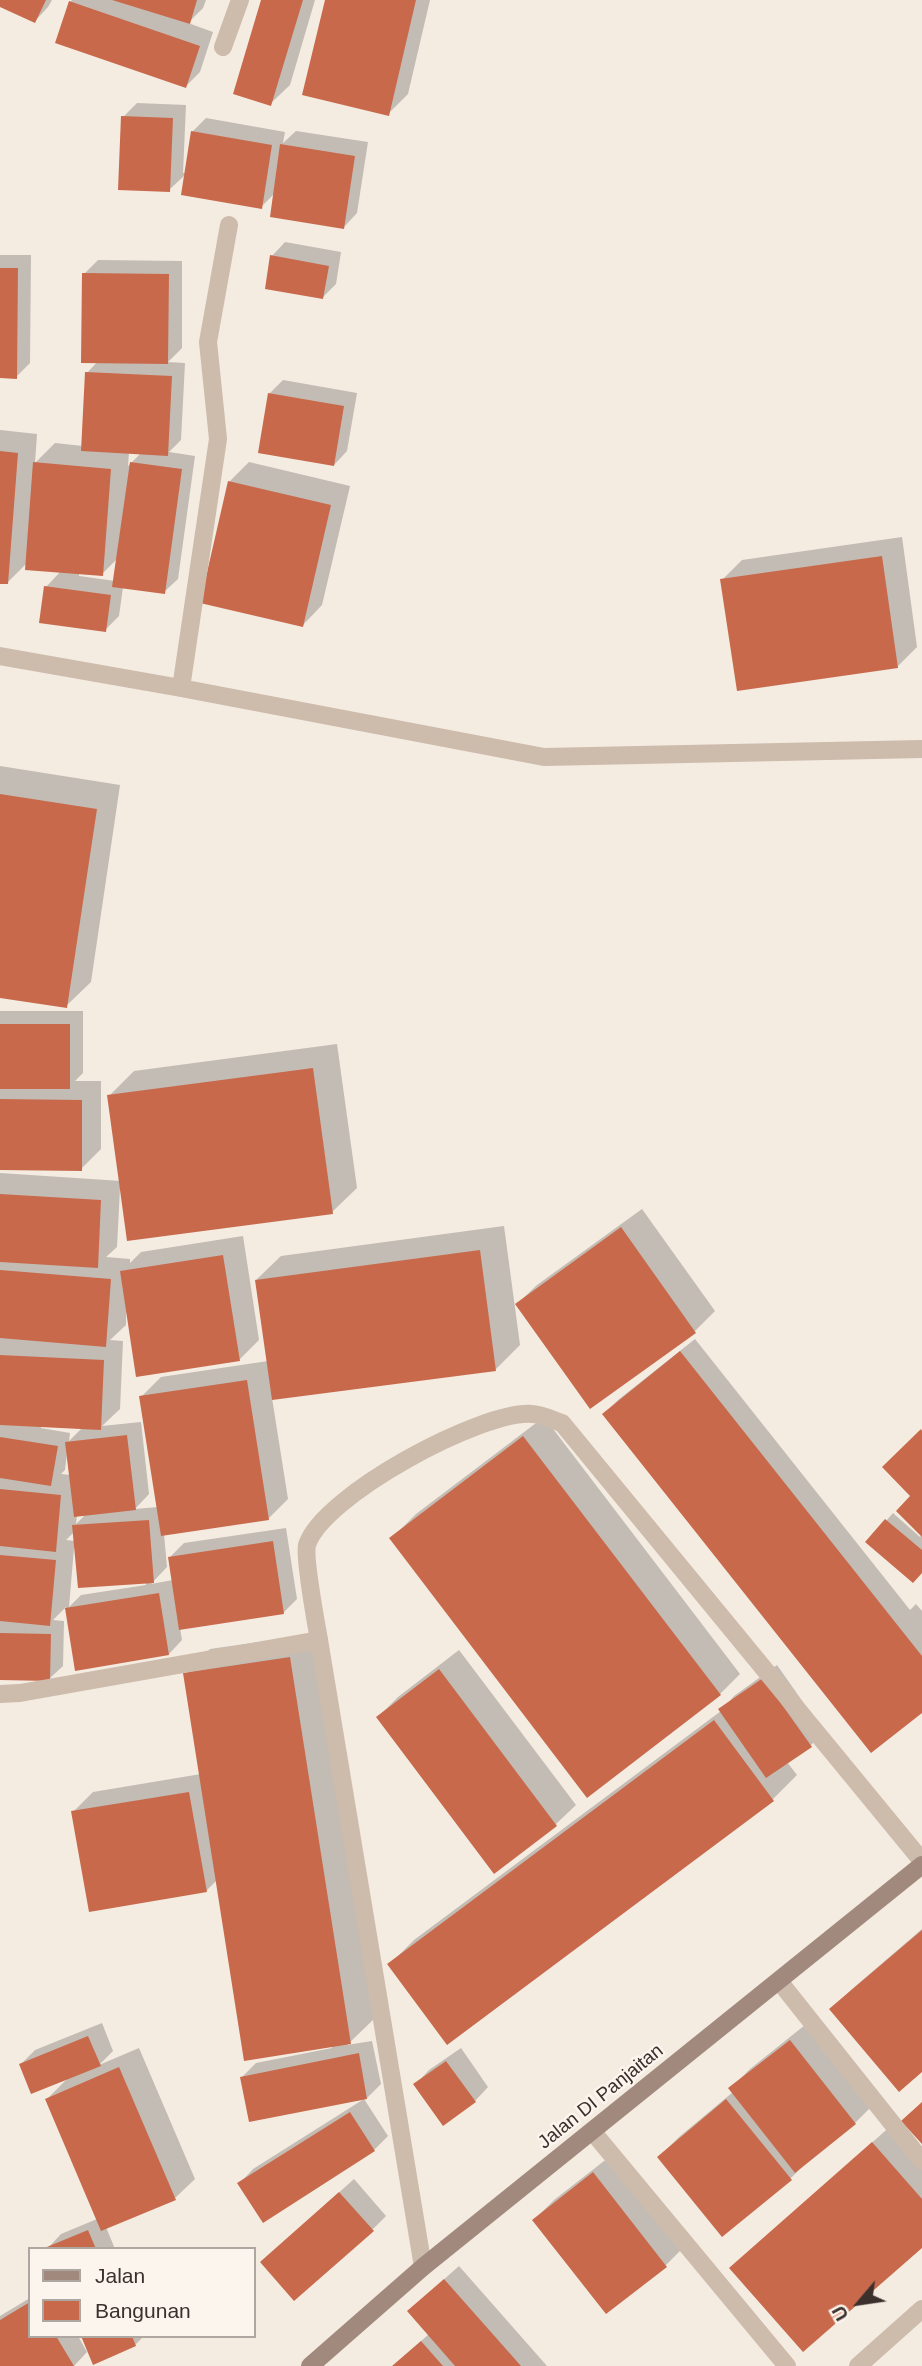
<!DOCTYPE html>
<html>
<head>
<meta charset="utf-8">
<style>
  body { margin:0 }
  #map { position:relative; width:922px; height:2366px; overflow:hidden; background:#f4ebe1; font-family:Helvetica,sans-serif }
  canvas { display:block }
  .legend { position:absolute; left:28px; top:2247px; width:228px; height:91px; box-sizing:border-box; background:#fbf5ee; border:2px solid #aea6a0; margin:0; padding:9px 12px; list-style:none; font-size:21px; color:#3b302b }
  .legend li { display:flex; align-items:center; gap:14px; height:35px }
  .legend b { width:35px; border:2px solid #aea6a0 }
  .north { position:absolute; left:824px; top:2268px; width:70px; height:70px; -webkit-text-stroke:5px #fbf5ee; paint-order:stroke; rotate:241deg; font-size:19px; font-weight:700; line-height:28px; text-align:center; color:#3b302b }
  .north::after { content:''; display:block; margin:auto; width:24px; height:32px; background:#3b302b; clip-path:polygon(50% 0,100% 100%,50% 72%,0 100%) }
</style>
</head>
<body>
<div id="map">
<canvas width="922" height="2366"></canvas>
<ul class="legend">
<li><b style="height:9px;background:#a18a7d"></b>Jalan</li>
<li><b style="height:19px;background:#c8694b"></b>Bangunan</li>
</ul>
<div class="north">U</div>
</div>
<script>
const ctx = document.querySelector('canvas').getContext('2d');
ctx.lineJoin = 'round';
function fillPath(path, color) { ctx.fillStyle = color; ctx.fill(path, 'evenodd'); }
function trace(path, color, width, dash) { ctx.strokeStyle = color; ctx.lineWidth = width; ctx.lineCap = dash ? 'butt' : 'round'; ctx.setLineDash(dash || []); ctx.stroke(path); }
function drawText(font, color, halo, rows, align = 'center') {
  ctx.font = font + ' Helvetica,sans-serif'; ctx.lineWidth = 5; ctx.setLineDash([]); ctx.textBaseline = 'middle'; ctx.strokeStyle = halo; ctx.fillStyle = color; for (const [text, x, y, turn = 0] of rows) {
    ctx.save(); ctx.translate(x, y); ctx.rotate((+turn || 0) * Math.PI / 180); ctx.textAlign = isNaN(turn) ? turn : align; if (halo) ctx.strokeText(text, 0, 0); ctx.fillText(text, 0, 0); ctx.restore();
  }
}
fillPath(new Path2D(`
  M 0,0 L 52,0 L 48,7 L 35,21 L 0,5 Z
  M 72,0 L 206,0 L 203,8 L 188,23 L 213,32 L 200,72 L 186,86 L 70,2 Z
  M 263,0 L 315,0 L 290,85 L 270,104 Z
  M 326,0 L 430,0 L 408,94 L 388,114 Z
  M 137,103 L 186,105 L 183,173 L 186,173 L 192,132 L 206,118 L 285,132 L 283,143 L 296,131 L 368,142 L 357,213 L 344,227 L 275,193 L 261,207 L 186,174 L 169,190 L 123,117 Z
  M 285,242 L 341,252 L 336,284 L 322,298 L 272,256 Z
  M 0,255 L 31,255 L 30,363 L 16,377 L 0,377 Z
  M 98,260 L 182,261 L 182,348 L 168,362 L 185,363 L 181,440 L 169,452 L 195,456 L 178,579 L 164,592 L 123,587 L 119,616 L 105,630 L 46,587 L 61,571 L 27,563 L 7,583 L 0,582 L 0,430 L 37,434 L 35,463 L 55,443 L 83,446 L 87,373 L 98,361 L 84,274 ZM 129,452 L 141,453 L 128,466 ZM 118,558 L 115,581 L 79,576 L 79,573 L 102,574 Z
  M 283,380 L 357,393 L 347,451 L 334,465 L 269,394 Z
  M 249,462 L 350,486 L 322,605 L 303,625 L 229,482 Z
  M 902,537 L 917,647 L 897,667 L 722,580 L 742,560 Z
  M 0,766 L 120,785 L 91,982 L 66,1006 L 0,996 Z
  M 0,1011 L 83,1011 L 83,1073 L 75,1081 L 101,1081 L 101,1149 L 81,1169 L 0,1168 Z
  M 337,1044 L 357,1188 L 332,1212 L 120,1188 L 117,1247 L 106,1257 L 130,1259 L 130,1263 L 141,1252 L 243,1236 L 259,1340 L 239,1360 L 126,1313 L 126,1325 L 110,1340 L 123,1341 L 120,1409 L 102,1426 L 141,1422 L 149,1494 L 135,1509 L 158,1507 L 141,1397 L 161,1377 L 268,1361 L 256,1280 L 281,1256 L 504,1226 L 520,1345 L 496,1369 L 272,1398 L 288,1499 L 268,1519 L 164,1534 L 167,1567 L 151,1584 L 173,1580 L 170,1557 L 184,1543 L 286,1528 L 297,1599 L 283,1613 L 180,1628 L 182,1640 L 169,1654 L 77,1669 L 66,1607 L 53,1620 L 64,1621 L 63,1666 L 49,1679 L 0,1678 L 0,1173 L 121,1181 L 109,1096 L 134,1071 ZM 41,1426 L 82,1428 L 69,1441 L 70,1433 L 41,1428 ZM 67,1453 L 71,1475 L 61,1474 L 65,1470 ZM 86,1514 L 76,1524 L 77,1515 ZM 75,1531 L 75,1541 L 66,1540 ZM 74,1548 L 145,1582 L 146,1585 L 81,1595 L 69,1607 Z
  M 642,1209 L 715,1311 L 695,1331 L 590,1407 L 517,1304 L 537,1285 Z
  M 695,1339 L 910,1610 L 916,1604 L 922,1611 L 922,1711 L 604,1414 L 618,1400 Z
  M 544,1417 L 740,1674 L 720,1694 L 391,1539 L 416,1514 Z
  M 893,1513 L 920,1537 L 922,1535 L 922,1572 L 868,1542 Z
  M 314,1634 L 375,2018 L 347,2045 L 372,2041 L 381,2084 L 367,2098 L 242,2077 L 256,2063 L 332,2048 L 332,2045 L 217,1880 L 206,1891 L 73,1812 L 93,1792 L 201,1774 L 185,1674 L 210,1649 Z
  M 459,1650 L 576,1805 L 556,1824 L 494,1871 L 378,1717 L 398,1697 Z
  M 777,1665 L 824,1732 L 810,1746 L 787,1762 L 797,1775 L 773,1799 L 447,2042 L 389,1965 L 414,1940 L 721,1711 L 734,1696 Z
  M 922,1929 L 922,2070 L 831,2009 L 851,1990 Z
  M 810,2021 L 875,2103 L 855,2123 L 810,2159 L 791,2178 L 659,2157 L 679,2137 L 733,2092 L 731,2088 L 750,2069 Z
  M 102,2023 L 113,2051 L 99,2065 L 139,2048 L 195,2179 L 175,2198 L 106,2227 L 115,2249 L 47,2249 L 61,2234 L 97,2219 L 47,2099 L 69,2077 L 21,2064 L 35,2050 Z
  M 461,2048 L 488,2087 L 475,2101 L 416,2084 L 429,2070 Z
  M 364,2099 L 388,2136 L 374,2150 L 240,2183 L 253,2169 Z
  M 893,2124 L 922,2157 L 922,2246 L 752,2249 Z
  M 613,2154 L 685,2246 L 666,2265 L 606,2312 L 534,2220 L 554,2200 Z
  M 354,2179 L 386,2216 L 373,2229 L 276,2249 Z
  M 459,2266 L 547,2366 L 393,2366 L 429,2334 L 423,2298 Z
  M 30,2298 L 30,2336 L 78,2336 L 87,2352 L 74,2366 L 0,2366 L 0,2316 Z
  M 83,2336 L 144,2336 L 135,2345 Z`), '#0003');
fillPath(new Path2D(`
  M 0,0 L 46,0 L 35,23 L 0,7 Z
  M 112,0 L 197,0 L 190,24 Z
  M 261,0 L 303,0 L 271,106 L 233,94 Z
  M 325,0 L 416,0 L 389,116 L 302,95 Z
  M 69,1 L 200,46 L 186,88 L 55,43 Z
  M 121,116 L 173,118 L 170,192 L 118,190 Z
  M 191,131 L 272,145 L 262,209 L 181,195 Z
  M 280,144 L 355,156 L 344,229 L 270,217 Z
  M 270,255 L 329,266 L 323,299 L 265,289 Z
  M 0,268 L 18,268 L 17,379 L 0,378 Z
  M 82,273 L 169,274 L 168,364 L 81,363 Z
  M 85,372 L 172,376 L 168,456 L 81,451 Z
  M 268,393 L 344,406 L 334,466 L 258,453 Z
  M 0,451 L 18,453 L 8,584 L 0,584 Z
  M 33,462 L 111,469 L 103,576 L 25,570 Z
  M 130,462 L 182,469 L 165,594 L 112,587 Z
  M 228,481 L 331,505 L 303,627 L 200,603 Z
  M 882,556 L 898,668 L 737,691 L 720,579 Z
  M 44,586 L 111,595 L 106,632 L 39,623 Z
  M 0,794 L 97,809 L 67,1008 L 0,998 Z
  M 0,1024 L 70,1024 L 70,1089 L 0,1089 Z
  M 313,1068 L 333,1214 L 127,1241 L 107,1095 Z
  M 0,1099 L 82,1100 L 82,1171 L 0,1170 Z
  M 0,1194 L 101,1200 L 98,1268 L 0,1262 Z
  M 621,1227 L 696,1333 L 590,1409 L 515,1304 Z
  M 480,1250 L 496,1371 L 272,1400 L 255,1280 Z
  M 223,1255 L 240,1361 L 136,1377 L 120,1271 Z
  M 0,1270 L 111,1279 L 106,1347 L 0,1338 Z
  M 680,1351 L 922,1656 L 922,1713 L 871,1753 L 602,1414 Z
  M 0,1355 L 104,1360 L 101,1430 L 0,1425 Z
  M 247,1380 L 269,1520 L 161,1536 L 139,1396 Z
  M 921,1429 L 922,1431 L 922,1537 L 896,1511 L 910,1496 L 882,1467 Z
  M 127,1435 L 136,1510 L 74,1517 L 65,1442 Z
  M 523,1436 L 721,1695 L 587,1798 L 389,1538 Z
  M 0,1437 L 58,1446 L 51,1486 L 0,1478 Z
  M 0,1489 L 61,1495 L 56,1552 L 0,1546 Z
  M 885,1519 L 922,1550 L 922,1573 L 913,1583 L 865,1542 Z
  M 149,1520 L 154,1583 L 78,1588 L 72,1525 Z
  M 273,1541 L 284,1614 L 179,1630 L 168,1557 Z
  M 0,1555 L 56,1560 L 50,1626 L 0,1621 Z
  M 159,1593 L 169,1655 L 75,1671 L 65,1608 Z
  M 0,1633 L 51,1634 L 50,1681 L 0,1680 Z
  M 290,1657 L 351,2044 L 244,2061 L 183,1673 Z
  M 439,1669 L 557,1826 L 494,1874 L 376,1717 Z
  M 763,1678 L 812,1747 L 766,1778 L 718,1709 Z
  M 714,1720 L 774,1801 L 447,2045 L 387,1964 Z
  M 189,1792 L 207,1892 L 89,1912 L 71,1811 Z
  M 922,1930 L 922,2072 L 899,2092 L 829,2009 Z
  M 88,2036 L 101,2066 L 31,2094 L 19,2064 Z
  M 790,2040 L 856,2124 L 795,2173 L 728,2088 Z
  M 359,2053 L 367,2099 L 249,2122 L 240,2077 Z
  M 446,2061 L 476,2102 L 443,2126 L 413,2084 Z
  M 119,2067 L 176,2200 L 101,2231 L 45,2099 Z
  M 726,2099 L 792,2180 L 722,2237 L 657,2157 Z
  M 922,2102 L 922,2144 L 901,2121 Z
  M 350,2112 L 375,2151 L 263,2223 L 237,2183 Z
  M 872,2142 L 922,2199 L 922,2248 L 803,2352 L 729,2268 Z
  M 593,2172 L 667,2267 L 606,2314 L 532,2220 Z
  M 339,2192 L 374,2231 L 294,2301 L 260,2262 Z
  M 88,2230 L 96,2249 L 42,2249 Z
  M 444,2279 L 521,2366 L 455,2366 L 407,2311 Z
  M 30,2302 L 30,2336 L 56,2336 L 74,2366 L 0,2366 L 0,2320 Z
  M 81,2336 L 132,2336 L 136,2346 L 93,2365 Z
  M 421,2341 L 443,2366 L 392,2366 Z`), '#c8694b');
trace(new Path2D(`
  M 779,1981 L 922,2161
  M 592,2131 L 787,2366
  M 423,2267 L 319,1640 C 316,1623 304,1558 307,1545 C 322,1496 482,1410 532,1414 C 541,1414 553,1420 562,1423 L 922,1861
  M 858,2366 L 922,2309`), '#cdbbac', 18);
trace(new Path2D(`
  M 223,47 L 240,0
  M 0,656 L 181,688 L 544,757 L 922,749
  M 181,688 L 218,439 L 208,342 L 229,225
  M 0,1694 L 20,1693 L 319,1640`), '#cdbbac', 18);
trace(new Path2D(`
  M 310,2366 L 423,2267 L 922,1865`), '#a18a7d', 18);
drawText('19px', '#3b302b', '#fbf5ee', [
  ["Jalan DI Panjaitan",601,2097,-39]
]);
</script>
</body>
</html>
